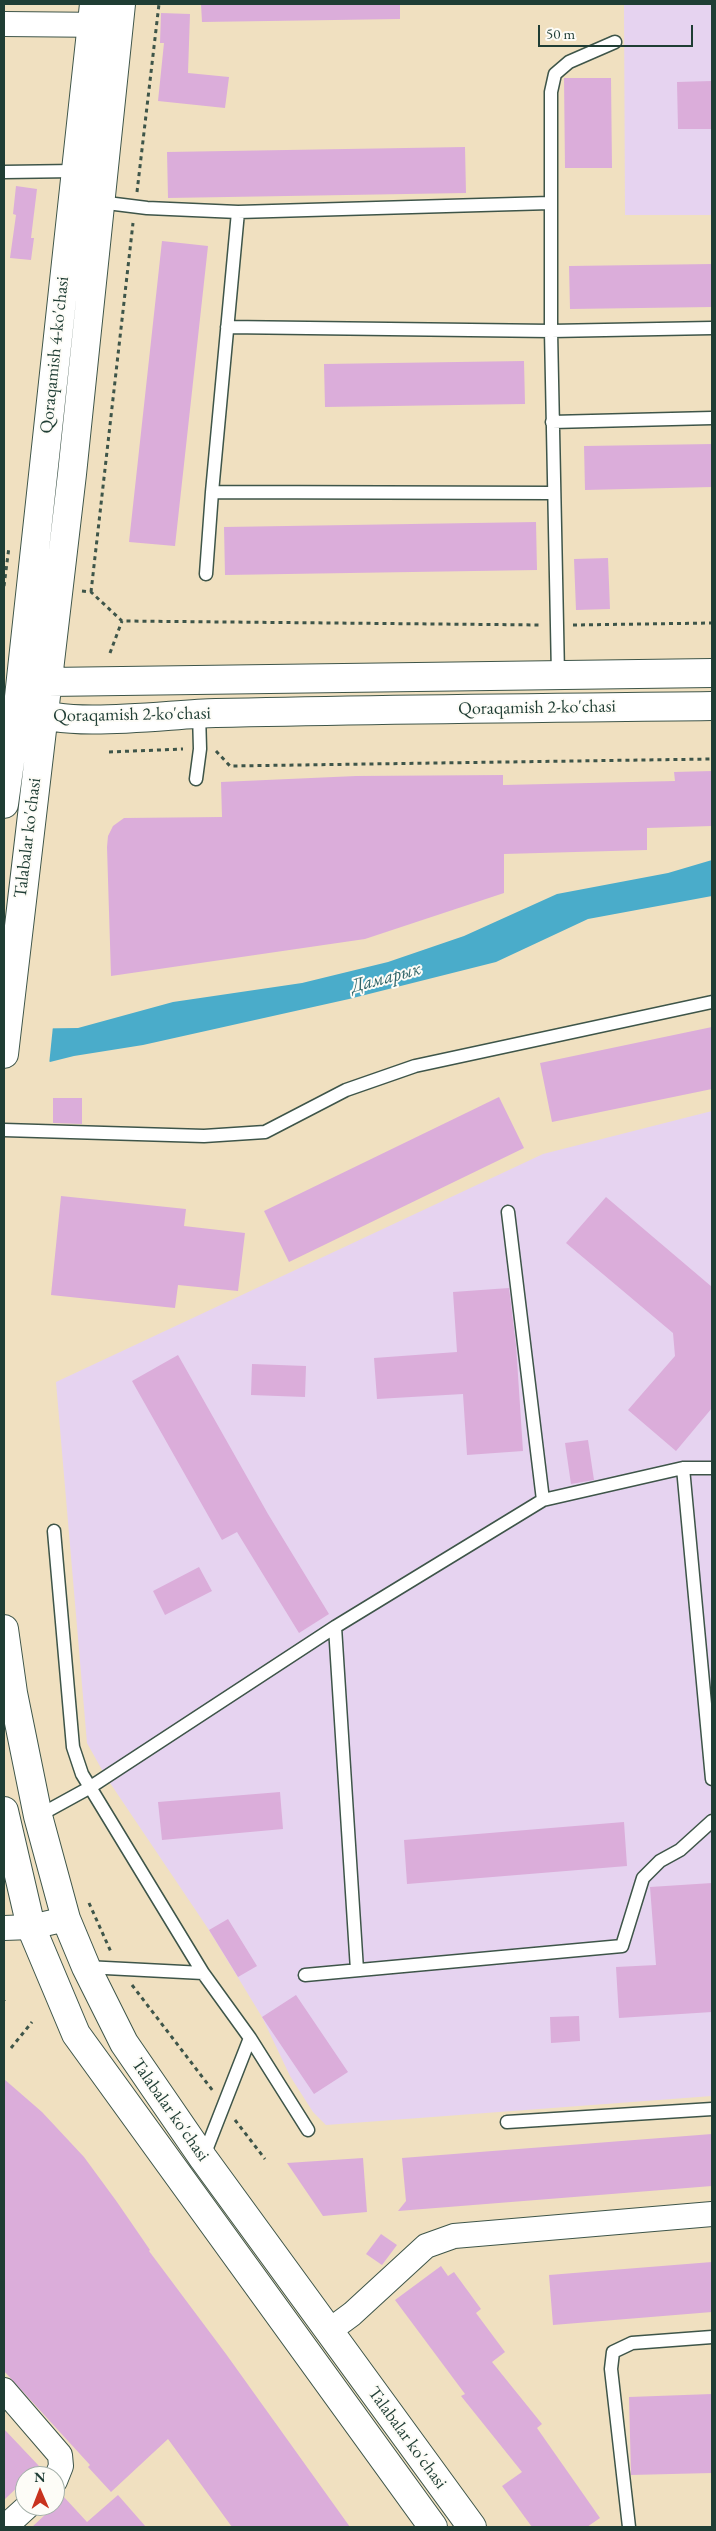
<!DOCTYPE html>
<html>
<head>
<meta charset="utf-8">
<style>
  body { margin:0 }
  #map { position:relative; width:716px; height:2531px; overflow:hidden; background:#f0e0c0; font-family:"EB Garamond",serif }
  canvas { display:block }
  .frame { position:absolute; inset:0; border:5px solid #1f3d34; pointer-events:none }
  .north { position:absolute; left:15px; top:2466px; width:50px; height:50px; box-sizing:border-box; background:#fdfcf7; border:1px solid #a4b0a9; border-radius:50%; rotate:359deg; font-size:14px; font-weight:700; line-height:20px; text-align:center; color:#1f3d34 }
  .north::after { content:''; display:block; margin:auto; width:18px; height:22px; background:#c8321e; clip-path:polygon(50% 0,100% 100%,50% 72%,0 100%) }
  .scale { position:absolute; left:538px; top:25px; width:155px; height:22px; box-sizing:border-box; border:2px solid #1f3d34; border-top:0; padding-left:6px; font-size:15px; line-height:18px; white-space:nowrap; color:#1f3d34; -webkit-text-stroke:4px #fdfcf7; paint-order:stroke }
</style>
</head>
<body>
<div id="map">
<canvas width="716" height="2531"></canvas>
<div class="frame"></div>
<div class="north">N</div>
<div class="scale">50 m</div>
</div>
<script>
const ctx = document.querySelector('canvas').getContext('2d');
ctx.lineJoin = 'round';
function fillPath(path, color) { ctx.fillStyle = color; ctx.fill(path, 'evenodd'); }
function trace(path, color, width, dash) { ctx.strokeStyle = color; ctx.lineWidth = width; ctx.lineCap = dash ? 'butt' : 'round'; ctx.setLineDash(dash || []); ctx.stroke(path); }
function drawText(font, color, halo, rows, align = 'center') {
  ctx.font = font + ' "EB Garamond",serif'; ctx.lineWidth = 4; ctx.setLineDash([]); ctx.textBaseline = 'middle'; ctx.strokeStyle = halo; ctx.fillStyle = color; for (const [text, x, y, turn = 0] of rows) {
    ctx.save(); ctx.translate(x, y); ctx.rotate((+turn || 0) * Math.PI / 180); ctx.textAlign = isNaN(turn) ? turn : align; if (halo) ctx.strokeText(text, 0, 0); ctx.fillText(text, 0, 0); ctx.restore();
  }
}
fillPath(new Path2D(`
  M 624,4 L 712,4 L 712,215 L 625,215 Z
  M 712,1111 L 712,2096 L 326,2125 L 313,2112 L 290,2076 L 262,2017 L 209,1930 L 106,1777 L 87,1743 L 56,1382 L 543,1154 Z`), '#e6d3f0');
fillPath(new Path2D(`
  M 712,860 L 712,896 L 588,919 L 496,962 L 349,999 L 143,1045 L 74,1056 L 50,1062 L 4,1029 L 78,1028 L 173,1002 L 302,983 L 388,962 L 464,936 L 557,894 L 668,873 Z`), '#4aacca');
fillPath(new Path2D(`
  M 4,1026 L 53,1026 L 49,1065 L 4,1064 Z`), '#f0e0c0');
fillPath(new Path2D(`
  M 201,4 L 400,4 L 400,19 L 202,22 Z
  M 161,13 L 190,14 L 188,73 L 229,77 L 225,108 L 158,101 L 164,43 L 160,43 Z
  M 564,78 L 611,78 L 612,168 L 565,168 Z
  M 712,81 L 712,129 L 678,129 L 677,82 Z
  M 465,147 L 466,193 L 168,198 L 167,152 Z
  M 16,186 L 37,189 L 31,238 L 34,238 L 31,260 L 10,258 L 16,215 L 13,214 Z
  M 162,241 L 208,246 L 175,546 L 129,542 Z
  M 712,264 L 712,307 L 570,309 L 569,266 Z
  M 524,361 L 525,404 L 325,407 L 324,364 Z
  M 712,444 L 712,487 L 585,490 L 584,446 Z
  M 536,522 L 537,570 L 225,575 L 224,527 Z
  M 608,558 L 610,609 L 576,610 L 574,559 Z
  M 712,771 L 712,826 L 647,828 L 647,850 L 504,854 L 504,893 L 365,939 L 111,976 L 107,847 L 108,836 L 113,826 L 124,818 L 222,817 L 221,782 L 356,776 L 503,775 L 503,785 L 675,781 L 674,772 Z
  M 712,1027 L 712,1089 L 552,1122 L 540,1063 Z
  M 499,1097 L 524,1148 L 289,1262 L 264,1211 Z
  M 53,1098 L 82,1098 L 82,1124 L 53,1123 Z
  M 61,1196 L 186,1209 L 184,1226 L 245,1233 L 238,1291 L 178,1285 L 175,1308 L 51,1295 Z
  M 606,1197 L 712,1287 L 712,1408 L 676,1451 L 628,1410 L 675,1356 L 673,1333 L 566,1243 Z
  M 509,1288 L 516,1345 L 523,1451 L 467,1455 L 463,1394 L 377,1399 L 374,1358 L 457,1352 L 453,1292 Z
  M 178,1355 L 268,1514 L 329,1614 L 299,1633 L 237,1532 L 222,1540 L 132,1381 Z
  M 252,1364 L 306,1366 L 305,1397 L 251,1395 Z
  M 588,1440 L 594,1480 L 571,1484 L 565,1443 Z
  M 199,1567 L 212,1591 L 165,1615 L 153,1591 Z
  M 280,1792 L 283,1829 L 162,1840 L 158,1802 Z
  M 624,1822 L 627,1866 L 407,1884 L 404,1840 Z
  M 712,1883 L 712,2012 L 619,2018 L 616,1967 L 656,1965 L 650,1887 Z
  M 228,1919 L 257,1966 L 238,1977 L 209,1930 Z
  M 296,1995 L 348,2072 L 314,2094 L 262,2017 Z
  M 579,2016 L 580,2041 L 551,2043 L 550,2017 Z
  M 4,2079 L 42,2112 L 84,2157 L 117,2202 L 150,2250 L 149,2251 L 226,2354 L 350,2527 L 232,2527 L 168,2439 L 111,2492 L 88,2467 L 90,2465 L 4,2371 Z
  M 712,2134 L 712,2186 L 398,2211 L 406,2201 L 402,2158 Z
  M 363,2158 L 367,2212 L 323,2216 L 287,2163 Z
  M 381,2234 L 397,2245 L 382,2265 L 366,2254 Z
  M 712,2262 L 712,2312 L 553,2325 L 549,2275 Z
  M 441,2266 L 448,2276 L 454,2272 L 481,2309 L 476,2313 L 505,2352 L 492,2362 L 542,2424 L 537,2428 L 600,2518 L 587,2527 L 532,2527 L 502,2486 L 522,2472 L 461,2396 L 465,2394 L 395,2300 Z
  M 712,2394 L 712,2473 L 631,2475 L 629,2397 Z
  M 4,2429 L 39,2466 L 29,2476 L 25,2476 L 25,2480 L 4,2500 Z
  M 118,2495 L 146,2527 L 32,2527 L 64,2497 L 87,2522 Z`), '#dbadda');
const lane = new Path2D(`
  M 4,172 L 75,171
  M 99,202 L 147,208 L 238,212
  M 227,327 L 551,331 L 551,92 L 555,74 L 569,62 L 615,42
  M 552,422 L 712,418
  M 212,492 L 238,212 L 550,203
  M 206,574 L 212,492 L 553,493
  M 558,675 L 551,331 L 712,328
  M 196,779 L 200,749 L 199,713
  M 4,1130 L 204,1136 L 265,1132 L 346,1090 L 415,1066 L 712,1002
  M 508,1212 L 543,1500
  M 683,1468 L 712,1779
  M 54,1531 L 73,1747 L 82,1774 L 203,1973
  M 335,1627 L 357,1970
  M 38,1816 L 89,1788 L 335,1627 L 543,1500 L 683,1468 L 712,1468
  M 86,1967 L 203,1973 L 250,2038 L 308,2130
  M 305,1975 L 622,1946 L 643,1878 L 660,1861 L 680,1850 L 712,1821
  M 507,2122 L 712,2109
  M 203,2158 L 250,2038
  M 629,2527 L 611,2369 L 613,2352 L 632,2343 L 712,2337`);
const street = new Path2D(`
  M 4,24 L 110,25
  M 4,1928 L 31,1927 L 66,1919
  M 329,2331 L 352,2314 L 426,2246 L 454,2236 L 712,2214
  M 4,2390 L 60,2455 L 61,2466 L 55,2481
  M 5,2527 L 28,2506`);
const secondary = new Path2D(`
  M 33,694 L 48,682 L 712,673
  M 28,710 C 70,729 167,714 216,713 C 381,709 547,708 712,706
  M 4,804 L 18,706 L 94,4
  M 4,1054 L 72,474 L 121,4
  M 4,1629 L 13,1693 L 38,1816 L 66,1919 L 86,1967 L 124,2043 L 203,2158 L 472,2527
  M 4,1811 L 31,1927 L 76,2034 L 433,2527`);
trace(lane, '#3e5549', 15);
trace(street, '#3e5549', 26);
trace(secondary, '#3e5549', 30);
trace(new Path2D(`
  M 137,192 L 159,4
  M 4,586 L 9,547
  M 82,591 L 91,592 L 122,621 L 542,625
  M 91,592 L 133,223
  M 573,625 L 712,623
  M 110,653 L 122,621
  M 216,751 L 230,766 L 712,759
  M 109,752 L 183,749
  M 89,1903 L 111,1952
  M 132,1985 L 213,2091
  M 4,2001 L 4,2000
  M 11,2048 L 32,2022
  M 235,2120 L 265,2159`), '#3e5549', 3, [4, 4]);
trace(lane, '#fff', 12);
trace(street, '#fff', 24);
trace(secondary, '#fff', 28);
drawText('18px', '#1f3d34', '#fdfcf7', [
  ["Qoraqamish 4-ko'chasi",55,355,-84],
  ["Qoraqamish 2-ko'chasi",537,708,-1],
  ["Qoraqamish 2-ko'chasi",132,715,-1],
  ["Talabalar ko'chasi",28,838,-83],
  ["Talabalar ko'chasi",170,2110,55],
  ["Talabalar ko'chasi",407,2438,54]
]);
drawText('italic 19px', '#2e6468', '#fdfcf7', [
  ["Дамарык",386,978,-15]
]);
</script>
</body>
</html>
